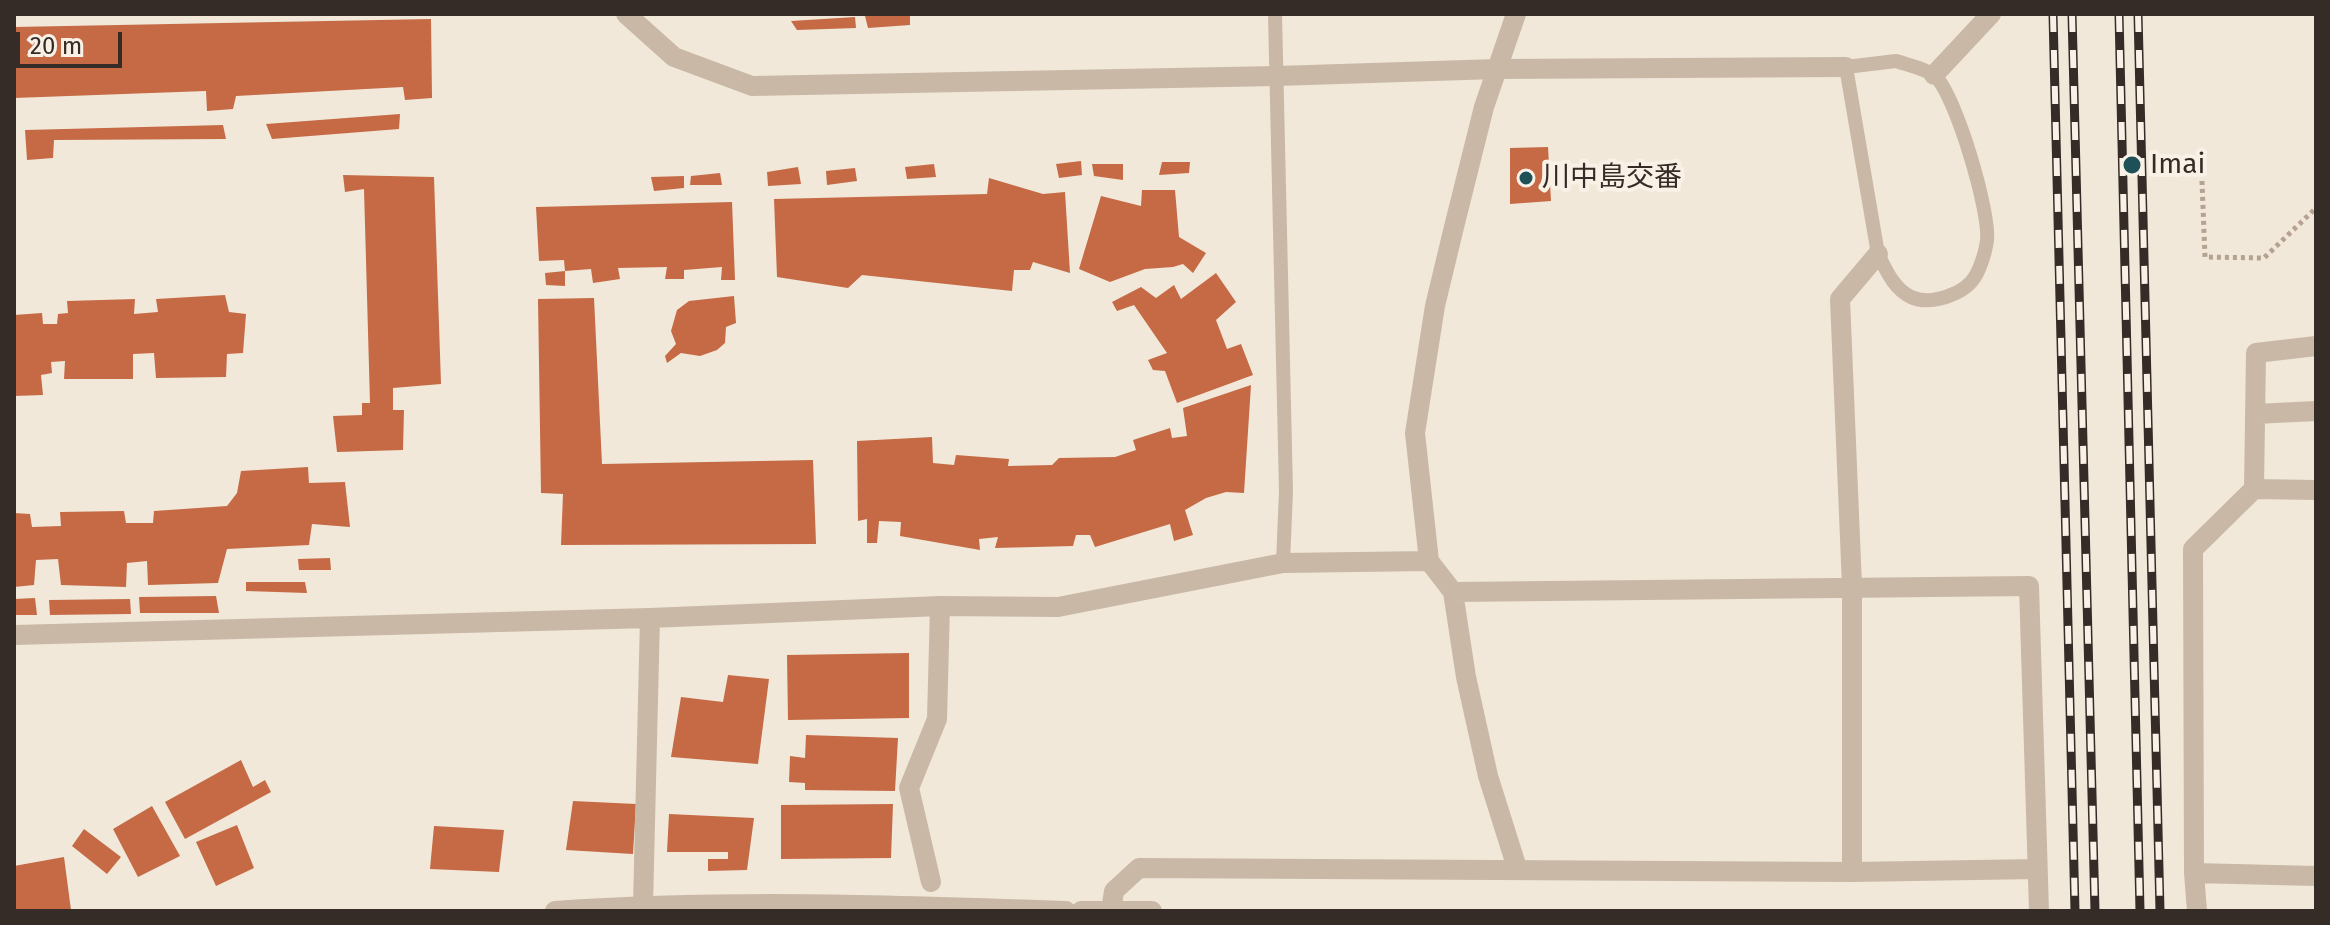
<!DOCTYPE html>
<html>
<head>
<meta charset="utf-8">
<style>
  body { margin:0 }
  #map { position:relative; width:2330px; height:925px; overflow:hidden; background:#f1e8da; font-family:"Fira Sans",sans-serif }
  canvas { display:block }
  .frame { position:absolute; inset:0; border:16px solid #352c27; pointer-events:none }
  .scale { position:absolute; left:16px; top:32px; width:106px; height:36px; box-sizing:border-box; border:4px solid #352c27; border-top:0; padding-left:10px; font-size:24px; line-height:28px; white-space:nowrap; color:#352c27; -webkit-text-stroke:6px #f9f1e6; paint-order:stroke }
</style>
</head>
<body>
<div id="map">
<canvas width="2330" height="925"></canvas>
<div class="frame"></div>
<div class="scale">20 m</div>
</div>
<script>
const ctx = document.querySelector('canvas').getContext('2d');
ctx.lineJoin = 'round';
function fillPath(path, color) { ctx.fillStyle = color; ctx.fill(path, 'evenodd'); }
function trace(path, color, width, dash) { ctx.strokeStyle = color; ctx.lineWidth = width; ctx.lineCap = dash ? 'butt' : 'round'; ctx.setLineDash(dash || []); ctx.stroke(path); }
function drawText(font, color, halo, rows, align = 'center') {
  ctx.font = font + ' "Fira Sans","Noto Sans JP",sans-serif'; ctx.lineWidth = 8; ctx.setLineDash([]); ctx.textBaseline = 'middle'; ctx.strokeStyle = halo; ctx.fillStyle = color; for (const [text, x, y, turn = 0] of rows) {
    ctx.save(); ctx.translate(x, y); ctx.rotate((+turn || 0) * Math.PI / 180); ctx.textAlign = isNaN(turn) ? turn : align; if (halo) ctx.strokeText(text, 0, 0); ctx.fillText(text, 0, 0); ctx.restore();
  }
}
fillPath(new Path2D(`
  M 910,15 L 910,25 L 868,28 L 865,16 Z
  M 855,17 L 856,28 L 797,30 L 791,21 Z
  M 431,19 L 432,98 L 405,100 L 403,87 L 236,96 L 233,109 L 207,111 L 206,91 L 14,98 L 14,27 Z
  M 400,114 L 399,129 L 272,139 L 266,124 Z
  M 223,125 L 226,139 L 54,140 L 53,158 L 27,160 L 25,130 Z
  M 1548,147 L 1551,201 L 1510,204 L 1510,148 Z
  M 1081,161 L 1082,175 L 1059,178 L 1056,164 Z
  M 1162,162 L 1190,162 L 1189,173 L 1159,175 Z
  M 934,164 L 936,177 L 907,179 L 905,167 Z
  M 1092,164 L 1123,164 L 1123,180 L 1094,176 Z
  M 798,167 L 801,184 L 768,186 L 767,172 Z
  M 855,168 L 857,181 L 827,185 L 826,171 Z
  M 720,173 L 722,185 L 690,185 L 691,176 Z
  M 343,175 L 434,177 L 441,384 L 393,388 L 393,410 L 404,410 L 403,450 L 337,452 L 333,416 L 362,415 L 362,403 L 370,403 L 364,189 L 345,192 Z
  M 684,176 L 684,188 L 654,191 L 651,177 Z
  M 989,178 L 1043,194 L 1065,192 L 1070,273 L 1033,262 L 1030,270 L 1014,270 L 1012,291 L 862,275 L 848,288 L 777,277 L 774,199 L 987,194 Z
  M 1142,190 L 1175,190 L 1179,237 L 1206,253 L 1193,273 L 1183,264 L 1173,267 L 1145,269 L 1110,282 L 1079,269 L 1101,196 L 1141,206 Z
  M 732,202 L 735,280 L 721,280 L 722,267 L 684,270 L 684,279 L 665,279 L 667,267 L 618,268 L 620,279 L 593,283 L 591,269 L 565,271 L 564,260 L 539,261 L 536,207 Z
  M 565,271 L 565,286 L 546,285 L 545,273 Z
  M 1216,273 L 1236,302 L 1216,320 L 1227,349 L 1241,344 L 1253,375 L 1177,403 L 1165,371 L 1153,370 L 1148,360 L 1167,353 L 1134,305 L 1117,311 L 1112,302 L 1141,287 L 1156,298 L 1174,285 L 1181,299 Z
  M 225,295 L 229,312 L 246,314 L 243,353 L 227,354 L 226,377 L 156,378 L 154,353 L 133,354 L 133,379 L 64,379 L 65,361 L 51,362 L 52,373 L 41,375 L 43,395 L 14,396 L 14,315 L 42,313 L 43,324 L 57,324 L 58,314 L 68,313 L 67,301 L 135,299 L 134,314 L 158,312 L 156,299 Z
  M 734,296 L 736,323 L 726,327 L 725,343 L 717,350 L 700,356 L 681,353 L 667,363 L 665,356 L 676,344 L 671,331 L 677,310 L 689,301 Z
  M 594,298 L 602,464 L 813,460 L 816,544 L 561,545 L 563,494 L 541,493 L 538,299 Z
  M 1251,385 L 1244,493 L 1226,492 L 1206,498 L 1185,510 L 1193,535 L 1174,541 L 1170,524 L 1095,547 L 1090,535 L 1076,535 L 1073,546 L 995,548 L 998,537 L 979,539 L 980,550 L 900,536 L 901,522 L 879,521 L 877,543 L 867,543 L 867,519 L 858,521 L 857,441 L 932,437 L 933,463 L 954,465 L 956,455 L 1009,459 L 1008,466 L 1052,465 L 1059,458 L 1115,457 L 1136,450 L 1133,440 L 1170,428 L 1172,438 L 1187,436 L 1183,408 Z
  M 308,467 L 309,483 L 345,482 L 350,527 L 312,524 L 309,545 L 227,549 L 218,583 L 148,585 L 147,561 L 127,563 L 126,587 L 61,585 L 58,559 L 36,560 L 34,585 L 14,587 L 14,513 L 30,514 L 32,527 L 61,526 L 60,512 L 124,511 L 126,523 L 153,523 L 154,511 L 227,506 L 237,493 L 241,471 Z
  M 330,558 L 331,570 L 299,570 L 298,559 Z
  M 246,582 L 305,582 L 307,593 L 246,591 Z
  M 216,596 L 219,613 L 140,613 L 139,597 Z
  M 35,598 L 37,615 L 14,615 L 14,599 Z
  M 130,599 L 131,614 L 50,615 L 49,600 Z
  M 909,653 L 909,718 L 788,720 L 787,655 Z
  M 728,675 L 769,679 L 758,764 L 671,757 L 681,697 L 723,702 Z
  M 806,735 L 898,738 L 895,791 L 805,790 L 805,783 L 789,782 L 790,756 L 805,758 Z
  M 241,760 L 253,787 L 265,780 L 271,792 L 185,839 L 165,802 Z
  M 573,801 L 636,804 L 633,854 L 566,850 Z
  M 893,804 L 891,858 L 781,859 L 781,805 Z
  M 152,806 L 180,856 L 138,877 L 113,829 Z
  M 669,814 L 754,818 L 747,870 L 708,871 L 708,859 L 728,859 L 728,852 L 667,852 Z
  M 237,825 L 254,868 L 216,886 L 196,842 Z
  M 434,826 L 504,830 L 499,872 L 430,869 Z
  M 84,829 L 121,857 L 107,874 L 72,846 Z
  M 64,857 L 71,910 L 14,911 L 14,866 Z`), '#c56a45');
trace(new Path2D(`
  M 2201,157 L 2205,257 L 2264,258 L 2316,208`), '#b5a291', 5, [4, 4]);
trace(new Path2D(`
  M 1275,14 L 1286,491 L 1283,563
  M 1896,61 C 1908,65 1927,69 1936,77 C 1956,97 1990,211 1987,240 C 1986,250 1981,266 1976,275 C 1966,294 1931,306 1911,297 C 1894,289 1886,270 1878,254 L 1846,67 Z`), '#c9b8a6', 14);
trace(new Path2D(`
  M 931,882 L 909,788 L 937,719 L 940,606`), '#c9b8a6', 20);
trace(new Path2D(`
  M 1516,14 L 1484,107 L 1454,227 L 1435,306 L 1415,433 L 1429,561 L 1453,592 L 2029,586 L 2039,911
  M 1934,75 L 1991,14
  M 2255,414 L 2316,411
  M 2254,489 L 2256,353 L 2316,346
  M 1453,592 L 1466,677 L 1488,776 L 1517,868
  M 14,635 L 650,618 L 940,606 L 1058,607 L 1283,563 L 1429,561
  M 1852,872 L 1852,586 L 1840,299 L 1878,254
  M 2194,873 L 2316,876
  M 643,905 L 650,618
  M 1111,911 L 1114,891 L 1139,868 L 1852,872 L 2037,869
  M 2197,911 L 2194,873 L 2193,549 L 2254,489 L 2316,490`), '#c9b8a6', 20);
trace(new Path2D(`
  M 626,14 L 674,57 L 752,86 L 1277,76 L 1497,69 L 1846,67
  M 555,911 C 725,899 895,905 1066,911
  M 1081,911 L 1152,911`), '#c9b8a6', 20);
const rail = new Path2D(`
  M 2053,14 L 2075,911
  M 2072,14 L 2095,911
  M 2119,14 L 2140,911
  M 2138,14 L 2160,911`);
trace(rail, '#352c27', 9);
trace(rail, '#f9f1e6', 6, [18]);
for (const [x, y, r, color] of [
  [2132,165,10,"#1d5057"],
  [1526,178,8,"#1d5057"]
]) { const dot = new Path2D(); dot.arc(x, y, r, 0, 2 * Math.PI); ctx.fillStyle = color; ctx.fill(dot); trace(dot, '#f9f1e6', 3); }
drawText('28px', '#352c27', '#f9f1e6', [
  ["Imai",2150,165],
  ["川中島交番",1542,178]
], 'left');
</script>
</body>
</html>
